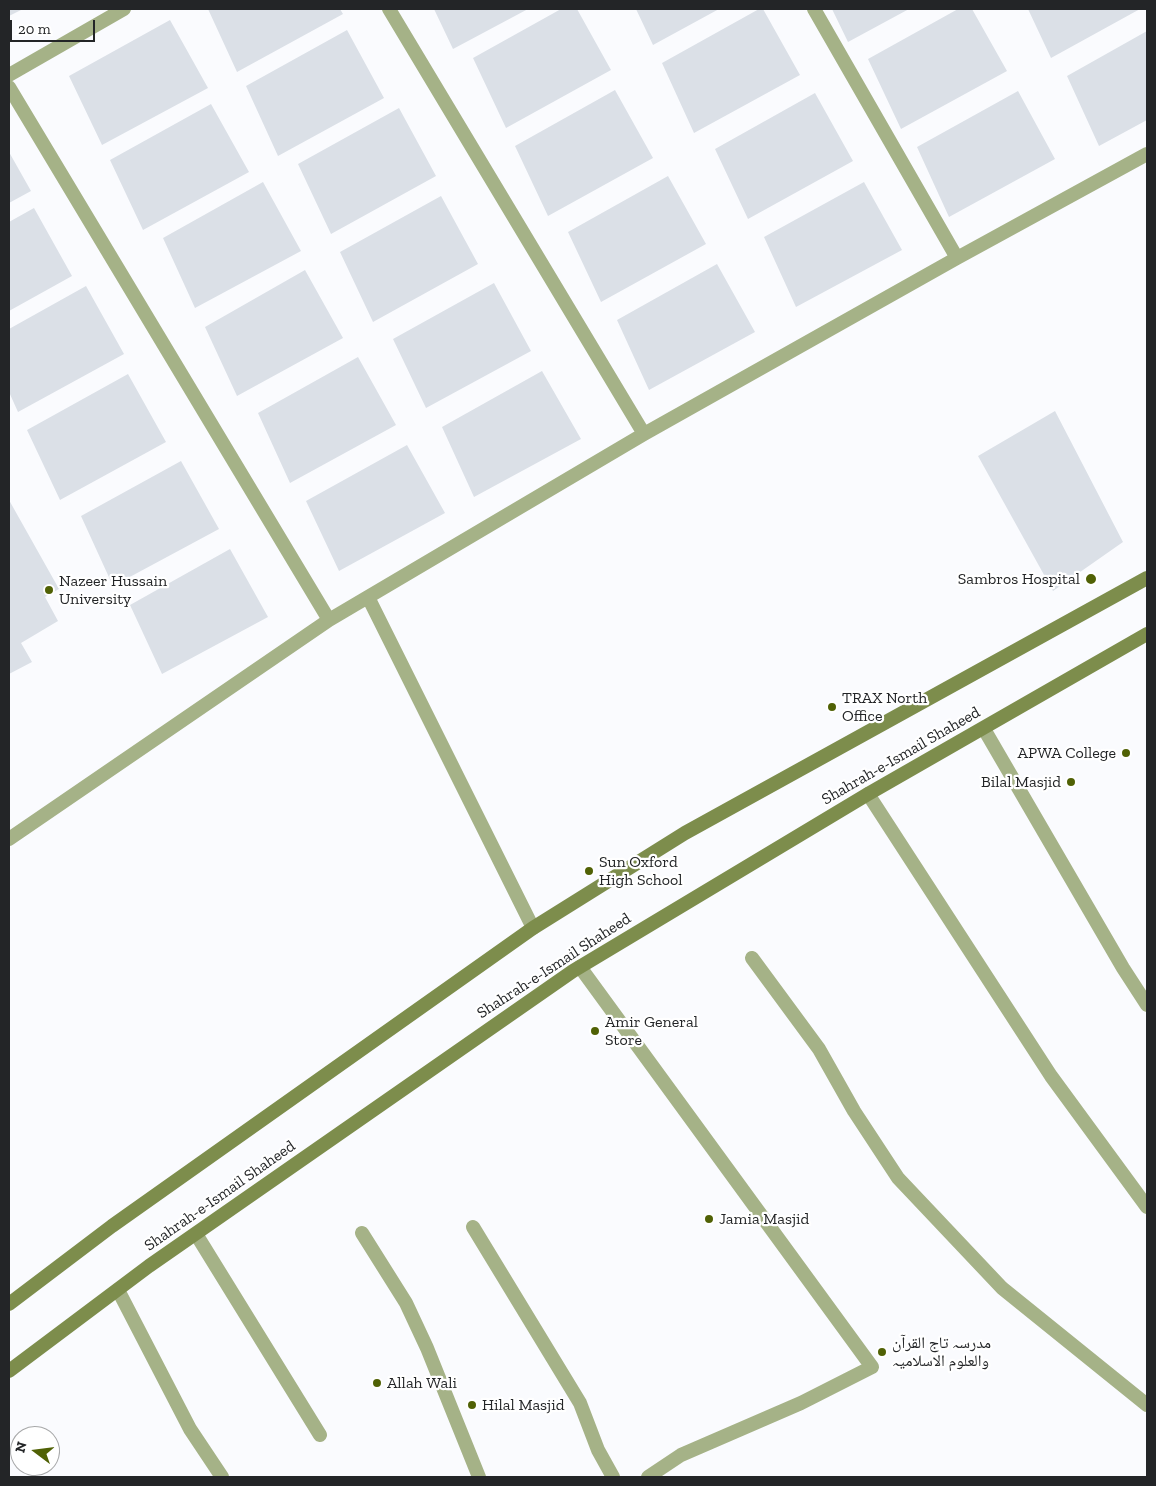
<!DOCTYPE html>
<html>
<head>
<meta charset="utf-8">
<style>
  body { margin:0 }
  #map { position:relative; width:1156px; height:1486px; overflow:hidden; background:#fafbfe; font-family:"Zilla Slab",serif }
  canvas { display:block }
  .frame { position:absolute; inset:0; border:10px solid #232527; pointer-events:none }
  .north { position:absolute; left:10px; top:1426px; width:50px; height:50px; box-sizing:border-box; background:#fff; border:1px solid #a7a8a9; border-radius:50%; rotate:285deg; font-size:14px; font-weight:700; line-height:20px; text-align:center; color:#232527 }
  .north::after { content:''; display:block; margin:auto; width:18px; height:22px; background:#506105; clip-path:polygon(50% 0,100% 100%,50% 72%,0 100%) }
  .scale { position:absolute; left:10px; top:20px; width:85px; height:22px; box-sizing:border-box; border:2px solid #232527; border-top:0; padding-left:6px; font-size:15px; line-height:18px; white-space:nowrap; color:#232527; -webkit-text-stroke:4px #fff; paint-order:stroke }
</style>
</head>
<body>
<div id="map">
<canvas width="1156" height="1486"></canvas>
<div class="frame"></div>
<div class="north">N</div>
<div class="scale">20 m</div>
</div>
<script>
const ctx = document.querySelector('canvas').getContext('2d');
ctx.lineJoin = 'round';
function fillPath(path, color) { ctx.fillStyle = color; ctx.fill(path, 'evenodd'); }
function trace(path, color, width, dash) { ctx.strokeStyle = color; ctx.lineWidth = width; ctx.lineCap = dash ? 'butt' : 'round'; ctx.setLineDash(dash || []); ctx.stroke(path); }
function drawText(font, color, halo, rows, align = 'center') {
  ctx.font = font + ' "Zilla Slab","Noto Naskh Arabic",serif'; ctx.lineWidth = 4.5; ctx.setLineDash([]); ctx.textBaseline = 'middle'; ctx.strokeStyle = halo; ctx.fillStyle = color; for (const [text, x, y, turn = 0] of rows) {
    ctx.save(); ctx.translate(x, y); ctx.rotate((+turn || 0) * Math.PI / 180); ctx.textAlign = isNaN(turn) ? turn : align; if (halo) ctx.strokeText(text, 0, 0); ctx.fillText(text, 0, 0); ctx.restore();
  }
}
fillPath(new Path2D(`
  M 9,9 L 23,9 L 9,16 Z
  M 208,9 L 340,9 L 343,14 L 237,72 Z
  M 434,9 L 528,9 L 453,49 Z
  M 561,9 L 577,9 L 611,70 L 506,128 L 473,58 Z
  M 636,9 L 719,9 L 653,45 Z
  M 759,9 L 763,9 L 800,75 L 694,133 L 662,63 Z
  M 832,9 L 909,9 L 848,42 Z
  M 958,9 L 972,9 L 1007,71 L 901,129 L 868,59 Z
  M 1028,9 L 1140,9 L 1051,58 Z
  M 170,20 L 208,88 L 102,145 L 69,76 Z
  M 347,30 L 384,98 L 278,156 L 246,86 Z
  M 1147,31 L 1147,120 L 1099,146 L 1067,76 Z
  M 615,90 L 653,158 L 548,216 L 515,146 Z
  M 1018,91 L 1055,159 L 949,217 L 917,147 Z
  M 815,93 L 853,161 L 748,219 L 715,149 Z
  M 211,104 L 249,172 L 143,230 L 110,160 Z
  M 399,108 L 436,176 L 331,234 L 298,164 Z
  M 9,152 L 31,191 L 9,203 Z
  M 668,176 L 706,244 L 601,302 L 568,232 Z
  M 263,182 L 301,251 L 195,308 L 163,238 Z
  M 864,182 L 902,250 L 796,307 L 764,237 Z
  M 441,196 L 478,264 L 373,322 L 340,252 Z
  M 34,208 L 72,276 L 9,311 L 9,222 Z
  M 717,264 L 755,332 L 649,390 L 617,320 Z
  M 305,270 L 343,338 L 237,396 L 205,327 Z
  M 494,283 L 531,351 L 426,408 L 393,339 Z
  M 86,286 L 124,354 L 18,412 L 9,392 L 9,329 Z
  M 358,357 L 396,425 L 290,483 L 258,413 Z
  M 542,371 L 581,439 L 474,497 L 442,427 Z
  M 128,374 L 166,442 L 60,500 L 27,430 Z
  M 1055,411 L 1123,542 L 1053,591 L 978,456 Z
  M 407,445 L 445,513 L 339,571 L 306,501 Z
  M 181,461 L 219,529 L 113,586 L 81,516 Z
  M 9,500 L 59,589 L 45,597 L 58,621 L 21,643 L 32,662 L 9,674 Z
  M 230,549 L 268,617 L 162,674 L 130,605 Z`), '#dbe0e7');
trace(new Path2D(`
  M 984,729 L 1123,968 L 1147,1005
  M 868,794 L 1051,1076 L 1147,1207
  M 752,958 L 819,1049 L 854,1111 L 898,1178 L 1002,1288 L 1147,1405
  M 580,967 L 872,1367 L 801,1403 L 681,1455 L 648,1477
  M 473,1227 L 580,1403 L 598,1450 L 613,1477
  M 362,1233 L 406,1303 L 427,1348 L 479,1477
  M 196,1234 L 320,1435
  M 118,1290 L 190,1429 L 222,1477`), '#a5b287', 14);
trace(new Path2D(`
  M 389,9 L 644,434
  M 814,9 L 957,258
  M 9,75 L 124,9
  M 9,87 L 329,620
  M 368,597 L 533,928
  M 9,839 L 329,620 L 644,434 L 957,258 L 1147,154`), '#a5b287', 14);
trace(new Path2D(`
  M 9,1304 L 112,1226 L 533,928 L 685,833 L 1147,578
  M 9,1371 L 149,1266 L 573,971 L 868,794 L 1147,634`), '#7d8d4c', 14);
for (const [x, y, r, color] of [
  [1091,579,6,"#506105"],
  [49,590,5,"#506105"],
  [832,707,5,"#506105"],
  [1126,753,5,"#506105"],
  [1071,782,5,"#506105"],
  [589,871,5,"#506105"],
  [595,1031,5,"#506105"],
  [709,1219,5,"#506105"],
  [882,1352,5,"#506105"],
  [377,1383,5,"#506105"],
  [472,1405,5,"#506105"]
]) { const dot = new Path2D(); dot.arc(x, y, r, 0, 2 * Math.PI); ctx.fillStyle = color; ctx.fill(dot); trace(dot, '#fff', 2); }
drawText('16px', '#232527', '#fff', [
  ["Sambros Hospital",1080,579,"right"],
  ["Nazeer Hussain",59,581],
  ["University",59,599],
  ["TRAX North",842,698],
  ["Office",842,716],
  ["APWA College",1116,753,"right"],
  ["Bilal Masjid",1061,782,"right"],
  ["Sun Oxford",599,862],
  ["High School",599,880],
  ["Amir General",605,1022],
  ["Store",605,1040],
  ["Jamia Masjid",719,1219],
  ["مدرسہ تاج القرآن",892,1343],
  ["والعلوم الاسلامیہ",892,1361],
  ["Allah Wali",387,1383],
  ["Hilal Masjid",482,1405]
], 'left');
drawText('16px', '#232527', '#fff', [
  ["Shahrah-e-Ismail Shaheed",901,756,-30],
  ["Shahrah-e-Ismail Shaheed",554,966,-33],
  ["Shahrah-e-Ismail Shaheed",220,1196,-35]
]);
</script>
</body>
</html>
